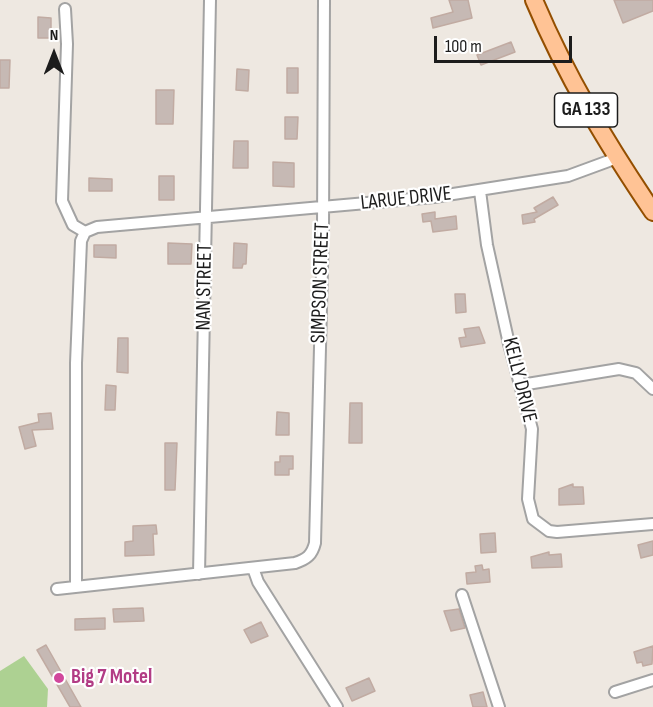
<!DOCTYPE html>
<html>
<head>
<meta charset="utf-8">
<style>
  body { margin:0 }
  #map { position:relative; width:653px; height:707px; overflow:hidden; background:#eee8e1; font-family:"Sofia Sans Condensed",sans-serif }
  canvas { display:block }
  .north { position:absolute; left:24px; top:24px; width:60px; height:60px; -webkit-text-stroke:4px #fff; paint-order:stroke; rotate:0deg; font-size:16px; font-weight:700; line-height:24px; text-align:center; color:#1c1c1c }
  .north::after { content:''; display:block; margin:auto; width:21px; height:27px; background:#1c1c1c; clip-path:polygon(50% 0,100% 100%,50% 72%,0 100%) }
  .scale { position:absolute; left:434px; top:36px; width:138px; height:27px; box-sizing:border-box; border:3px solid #1c1c1c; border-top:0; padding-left:8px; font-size:18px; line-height:21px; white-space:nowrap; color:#1c1c1c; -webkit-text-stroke:4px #fff; paint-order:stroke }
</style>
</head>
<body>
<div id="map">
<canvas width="653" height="707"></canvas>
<div class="north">N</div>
<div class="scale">100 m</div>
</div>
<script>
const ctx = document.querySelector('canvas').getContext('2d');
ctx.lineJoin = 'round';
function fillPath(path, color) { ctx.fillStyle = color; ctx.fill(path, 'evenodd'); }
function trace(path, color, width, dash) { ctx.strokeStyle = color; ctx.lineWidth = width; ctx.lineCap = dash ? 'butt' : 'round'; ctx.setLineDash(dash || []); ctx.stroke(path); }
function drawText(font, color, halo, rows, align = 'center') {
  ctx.font = font + ' "Sofia Sans Condensed",sans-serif'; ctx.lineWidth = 4.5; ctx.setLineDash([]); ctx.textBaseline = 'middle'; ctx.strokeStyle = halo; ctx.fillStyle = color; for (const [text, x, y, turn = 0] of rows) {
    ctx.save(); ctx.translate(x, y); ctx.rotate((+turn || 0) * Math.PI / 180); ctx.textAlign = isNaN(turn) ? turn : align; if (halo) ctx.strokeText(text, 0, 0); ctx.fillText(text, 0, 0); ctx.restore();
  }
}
fillPath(new Path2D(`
  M 24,656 L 48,689 L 47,707 L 0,707 L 0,671 Z`), '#add192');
const building = new Path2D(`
  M 449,0 L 468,0 L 472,18 L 433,28 L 431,18 L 453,12 Z
  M 614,0 L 653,0 L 653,11 L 623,23 Z
  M 38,17 L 51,18 L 51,38 L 38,38 Z
  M 511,42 L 515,52 L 481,65 L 477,55 Z
  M 0,60 L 10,60 L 9,88 L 0,88 Z
  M 287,68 L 298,68 L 298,93 L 287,93 Z
  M 237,69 L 249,70 L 248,91 L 236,90 Z
  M 156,90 L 174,90 L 173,124 L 156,124 Z
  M 285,117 L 298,117 L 297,139 L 285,139 Z
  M 234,141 L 248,141 L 248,168 L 233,168 Z
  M 273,162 L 294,163 L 294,187 L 273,186 Z
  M 159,176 L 174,176 L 174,200 L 159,200 Z
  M 89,178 L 112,179 L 112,191 L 89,191 Z
  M 553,197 L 558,205 L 534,219 L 535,222 L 523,224 L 522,215 L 537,212 L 534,208 Z
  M 435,212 L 435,219 L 456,216 L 457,229 L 433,232 L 431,221 L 423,222 L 422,214 Z
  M 168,243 L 192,244 L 191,264 L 168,264 Z
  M 234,243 L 247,244 L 246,264 L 243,264 L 242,268 L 233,268 Z
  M 94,245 L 116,245 L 116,258 L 94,257 Z
  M 455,294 L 465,294 L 466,312 L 456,313 Z
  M 479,327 L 485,343 L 461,347 L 459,338 L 466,337 L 464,329 Z
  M 118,338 L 128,338 L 128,373 L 117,372 Z
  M 106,385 L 116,386 L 115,410 L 105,410 Z
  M 350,403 L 362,403 L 362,443 L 349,443 Z
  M 277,412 L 289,413 L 289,435 L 276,435 Z
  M 51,413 L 53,429 L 32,430 L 36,446 L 25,449 L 19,427 L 39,422 L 38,414 Z
  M 165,443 L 177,443 L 175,490 L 165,490 Z
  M 280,456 L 293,456 L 293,469 L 289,469 L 289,475 L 275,475 L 275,462 L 280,462 Z
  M 573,484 L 573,487 L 583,487 L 584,504 L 559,505 L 559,489 Z
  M 156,525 L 157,534 L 153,534 L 154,555 L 125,556 L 125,542 L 133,541 L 133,526 Z
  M 495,533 L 496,552 L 481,553 L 480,534 Z
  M 653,541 L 653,555 L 641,558 L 638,545 Z
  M 549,552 L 549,555 L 561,554 L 562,567 L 532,568 L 531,557 Z
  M 482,565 L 483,570 L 489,569 L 490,582 L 467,584 L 466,573 L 476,572 L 475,566 Z
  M 143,608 L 144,621 L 114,622 L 113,609 Z
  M 459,609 L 465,628 L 451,631 L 444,611 Z
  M 105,618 L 105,629 L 75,630 L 75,619 Z
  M 261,622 L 268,636 L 251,643 L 244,630 Z
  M 46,645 L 81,707 L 70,707 L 37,650 Z
  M 653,646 L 652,664 L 643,666 L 642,662 L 637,663 L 634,652 Z
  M 369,678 L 375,691 L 352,701 L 346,688 Z
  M 483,692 L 487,707 L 473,707 L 470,695 Z`);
fillPath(building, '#c6b9b4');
trace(building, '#c1aba2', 1.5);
const street = new Path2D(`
  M 65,9 L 67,44 L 62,201 L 73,225 L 85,232
  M 480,191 L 487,245 L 509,344 L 532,429 L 528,499 L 533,519 L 549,531 L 557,532 L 653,524
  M 85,232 L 97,227 L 434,197 L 568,176 L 617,158
  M 521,385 L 619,369 L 636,373 L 653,389
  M 253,568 L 258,582 L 337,707
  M 199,574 L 210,0
  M 76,586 L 76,363 L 81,241 L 85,232
  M 57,589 L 295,563 C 307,559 312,555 315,543 L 323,230 L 324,0
  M 462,595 L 499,707
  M 615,692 L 653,680`);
const primary = new Path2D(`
  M 534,0 C 566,76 607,144 653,212`);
trace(street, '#a3a3a3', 14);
trace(primary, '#944f00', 20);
trace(street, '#fff', 10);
trace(primary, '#ffc395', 16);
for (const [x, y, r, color] of [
  [59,678,6,"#d1479c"]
]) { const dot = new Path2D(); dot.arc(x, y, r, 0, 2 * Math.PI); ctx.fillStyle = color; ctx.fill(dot); trace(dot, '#fff', 2); }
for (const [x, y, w] of [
  [586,110,63]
]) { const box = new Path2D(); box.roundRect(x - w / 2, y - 17, w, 34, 4.5); ctx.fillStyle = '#fff'; ctx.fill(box); trace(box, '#1c1c1c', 1.5); }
drawText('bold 20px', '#1c1c1c', null, [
  ["GA 133",586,110]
]);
drawText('21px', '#1c1c1c', '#fff', [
  ["LARUE DRIVE",406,199,-6],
  ["SIMPSON STREET",321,283,-88],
  ["NAN STREET",205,287,-89],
  ["KELLY DRIVE",519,380,76]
]);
drawText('bold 21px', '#b23c85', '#fff', [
  ["Big 7 Motel",71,678]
], 'left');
</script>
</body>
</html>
